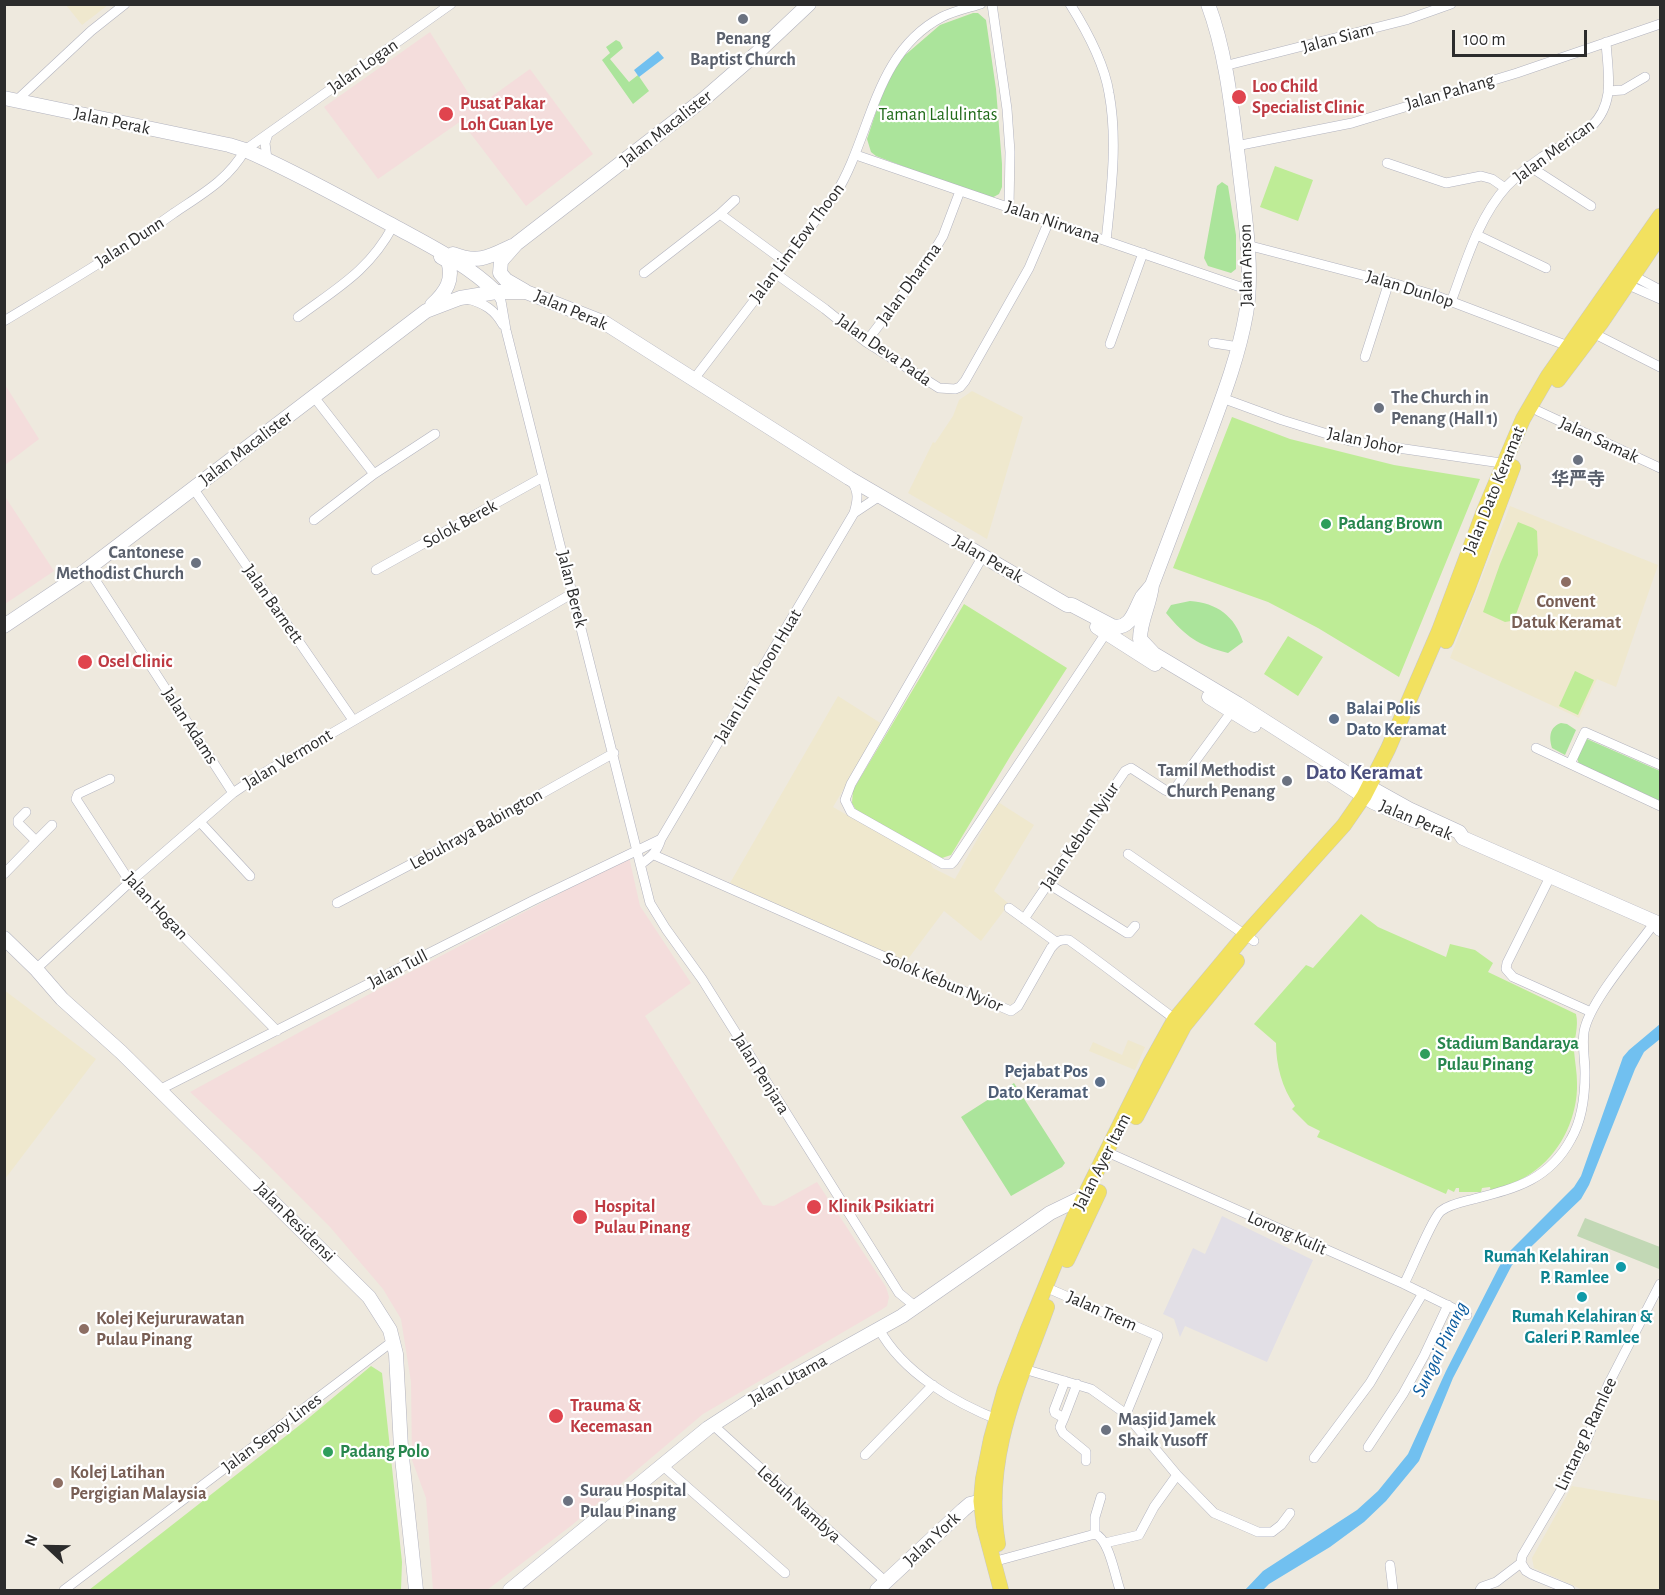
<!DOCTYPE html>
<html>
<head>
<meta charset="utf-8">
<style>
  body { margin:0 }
  #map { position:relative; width:1665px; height:1595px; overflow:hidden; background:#eee9de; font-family:"Alegreya Sans",sans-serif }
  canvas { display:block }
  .frame { position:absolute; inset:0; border:6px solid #2c2c2c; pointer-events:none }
  .north { position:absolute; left:18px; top:1517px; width:60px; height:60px; -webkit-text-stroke:4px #fff; paint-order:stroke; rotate:292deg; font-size:16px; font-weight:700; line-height:24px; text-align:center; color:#2c2c2c }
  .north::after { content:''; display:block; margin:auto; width:21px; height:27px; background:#2c2c2c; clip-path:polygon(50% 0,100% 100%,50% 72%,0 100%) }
  .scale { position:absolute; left:1452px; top:30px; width:135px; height:27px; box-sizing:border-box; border:3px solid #2c2c2c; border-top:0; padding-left:8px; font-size:18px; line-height:21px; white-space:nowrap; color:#2c2c2c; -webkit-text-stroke:4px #fff; paint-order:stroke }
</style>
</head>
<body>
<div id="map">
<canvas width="1665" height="1595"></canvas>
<div class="frame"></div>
<div class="north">N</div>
<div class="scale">100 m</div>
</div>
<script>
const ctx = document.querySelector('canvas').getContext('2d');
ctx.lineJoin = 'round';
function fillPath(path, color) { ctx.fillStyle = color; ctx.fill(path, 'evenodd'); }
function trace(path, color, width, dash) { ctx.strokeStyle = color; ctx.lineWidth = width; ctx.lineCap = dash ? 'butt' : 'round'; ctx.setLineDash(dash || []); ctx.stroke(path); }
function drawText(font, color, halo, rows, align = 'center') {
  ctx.font = font + ' "Alegreya Sans","Noto Sans SC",sans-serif'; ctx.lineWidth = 4.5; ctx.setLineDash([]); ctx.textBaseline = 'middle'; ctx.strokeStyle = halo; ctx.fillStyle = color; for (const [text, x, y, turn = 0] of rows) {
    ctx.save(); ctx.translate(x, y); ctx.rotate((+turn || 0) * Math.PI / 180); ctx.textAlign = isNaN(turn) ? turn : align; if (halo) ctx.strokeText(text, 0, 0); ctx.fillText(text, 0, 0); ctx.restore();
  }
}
fillPath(new Path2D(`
  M 1222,1216 L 1313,1260 L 1267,1362 L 1185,1326 L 1180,1337 L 1174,1319 L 1163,1314 L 1193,1248 L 1205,1254 Z`), '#e2dfe6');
fillPath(new Path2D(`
  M 66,5 L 108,5 L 82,25 Z
  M 972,391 L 1023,417 L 987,539 L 908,493 L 933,442 L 935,443 L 953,416 L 959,400 Z
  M 1510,506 L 1658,565 L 1616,687 L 1597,679 L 1579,718 L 1450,658 Z
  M 838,696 L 882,724 L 833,807 L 930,862 L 933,868 L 955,879 L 998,802 L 1034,825 L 994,891 L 1009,904 L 981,941 L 944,911 L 905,963 L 730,883 Z
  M 4,990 L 96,1059 L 5,1179 L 4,1179 Z
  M 1128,1040 L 1145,1047 L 1135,1070 L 1089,1051 L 1093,1042 L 1122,1055 Z
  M 1572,1486 L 1660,1501 L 1660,1590 L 1583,1590 L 1534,1568 L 1532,1558 Z`), '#efe8ce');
fillPath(new Path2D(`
  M 430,32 L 477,107 L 530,69 L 593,154 L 526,206 L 461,121 L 378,179 L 324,107 Z
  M 4,383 L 39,439 L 5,465 L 4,465 Z
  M 4,495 L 54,571 L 5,604 L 4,604 Z
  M 629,857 L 640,906 L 691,983 L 645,1016 L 763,1205 L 774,1206 L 817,1182 L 886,1287 L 889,1297 L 887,1306 L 881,1310 L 703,1414 L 572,1525 L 487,1590 L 433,1590 L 426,1498 L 412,1460 L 411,1382 L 401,1319 L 383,1289 L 330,1227 L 258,1155 L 190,1092 L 397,979 Z`), '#f4dddc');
fillPath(new Path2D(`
  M 973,13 L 978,13 L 986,20 L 996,89 L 1002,164 L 1002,187 L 999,194 L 990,199 L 876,156 L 871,152 L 867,139 L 882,94 L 891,73 L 904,56 L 940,25 Z
  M 616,40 L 620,42 L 623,48 L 610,59 L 629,82 L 638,75 L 649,91 L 633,104 L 602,60 L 610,53 L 606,47 Z
  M 1222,182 L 1228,186 L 1236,235 L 1236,269 L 1231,273 L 1208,266 L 1204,258 L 1217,186 Z
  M 1190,601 C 1217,603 1235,616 1243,642 L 1228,653 C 1198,645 1186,637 1166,613 L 1171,605 Z
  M 1561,723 L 1567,724 L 1576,730 L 1565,755 L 1552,748 C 1549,738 1549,727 1561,723 Z
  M 1587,739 L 1660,771 L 1660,801 L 1579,764 L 1577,758 Z
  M 1014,1083 L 1065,1163 L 1062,1167 L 1011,1196 L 961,1117 Z`), '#abe49b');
fillPath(new Path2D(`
  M 1585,1218 L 1660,1247 L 1660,1265 L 1659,1269 L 1577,1236 Z`), '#c2d8b5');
fillPath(new Path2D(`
  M 1275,166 L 1313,180 L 1298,221 L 1260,207 Z
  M 1232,417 L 1290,439 L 1394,465 L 1480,479 L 1399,677 L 1318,628 L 1268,602 L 1173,568 Z
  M 1518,522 L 1533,528 L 1537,531 L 1538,555 L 1515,617 L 1511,621 L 1505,622 L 1483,612 L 1500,564 Z
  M 964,604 L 1067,668 L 1011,755 L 951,855 L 942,858 L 856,810 L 852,803 L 853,790 Z
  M 1288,636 L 1323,657 L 1298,696 L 1264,674 Z
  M 1575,671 L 1594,680 L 1578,715 L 1559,706 Z
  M 1361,914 L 1378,927 L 1446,957 L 1450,944 L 1475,950 L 1493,963 L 1488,972 L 1576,1014 C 1579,1027 1574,1038 1574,1051 C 1575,1062 1577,1073 1577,1083 C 1578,1115 1562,1150 1537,1169 C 1523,1180 1507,1186 1491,1192 L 1490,1187 L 1482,1188 L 1481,1192 L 1459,1192 L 1459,1188 L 1456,1188 L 1454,1192 L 1448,1189 L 1446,1194 L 1317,1137 L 1320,1131 L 1308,1125 L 1292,1109 L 1295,1106 C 1282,1088 1276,1065 1276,1043 L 1254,1024 L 1306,965 L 1313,968 Z
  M 371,1366 L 382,1373 L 402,1562 L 401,1590 L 89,1590 L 305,1421 Z`), '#beec96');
fillPath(new Path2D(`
  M 658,51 L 664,58 L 639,77 L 634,70 Z
  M 1660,1024 L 1660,1039 L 1644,1052 L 1635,1069 L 1589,1185 L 1581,1199 L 1512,1265 L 1453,1378 L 1419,1461 L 1386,1501 L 1364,1522 L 1330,1547 L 1269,1584 L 1263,1590 L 1245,1590 L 1263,1571 L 1357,1510 L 1378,1491 L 1408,1454 L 1446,1371 L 1499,1267 L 1506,1255 L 1574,1187 L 1581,1176 L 1623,1057 L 1629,1050 Z`), '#71c0f0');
const street = new Path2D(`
  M 992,4 L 1007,109 L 1010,152 L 1009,207
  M 1070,4 C 1087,31 1104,62 1109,93 C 1118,141 1111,193 1106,241
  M 1224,66 L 1406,20 L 1451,4
  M 1608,91 L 1623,90 L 1645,77
  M 16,101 L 91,31 L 125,4
  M 1236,146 L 1352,123 L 1517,73 L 1660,24
  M 856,155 L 1249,290
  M 267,159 L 265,143 L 268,134
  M 1387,163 L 1446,183 L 1481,176 L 1492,179 L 1505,188
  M 1529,166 L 1591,206
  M 720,214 L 784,261
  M 1477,235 L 1546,268
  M 1247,245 L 1389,282 L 1434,295 L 1568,346
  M 644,273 L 720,214 L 735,200
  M 775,273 L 825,309 L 866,342 L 939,388 L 955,389 L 960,387 L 965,381 L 1029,268 L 1049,221
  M 1630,274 L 1660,290
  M 1626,284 L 1660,299
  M 496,292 L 501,301 L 506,330 L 650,903 L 666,929 L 702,979 L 899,1293 L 916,1307
  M 467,299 C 484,303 495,310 503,325
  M 1451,302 C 1466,262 1478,218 1507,186 C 1518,175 1529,166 1542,157 C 1571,139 1603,131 1608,93 C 1610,77 1607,59 1606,42
  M 298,317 C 337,288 369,271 393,226
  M 4,321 C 62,286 120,252 174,213 C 202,194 228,180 245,150 L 451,4
  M 1593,333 L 1660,367
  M 866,342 L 926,264 L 943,236 L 960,191
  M 1213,343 L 1239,347
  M 1110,344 L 1143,253
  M 1365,357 L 1389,282
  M 694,379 L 835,195 C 872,136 873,53 942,17 C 954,11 968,8 981,4
  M 314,397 L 374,474
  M 1222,398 L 1282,420 L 1350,441 L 1508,464
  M 1538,411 L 1660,468
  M 193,488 L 353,720
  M 854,513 L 875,499 L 882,497
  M 314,520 L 374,474 L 435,434
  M 983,556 L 851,784 L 845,800 L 851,812 L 943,864 L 951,864 L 954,861 L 1106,633
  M 88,569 L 233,793
  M 376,570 L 543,477
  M 1536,748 L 1660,806
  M 1570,764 L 1585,732 L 1660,765
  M 110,779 L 78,794 L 76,799 L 130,882 L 277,1031
  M 200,822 L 250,876
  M 36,841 L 52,825
  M 1128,854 L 1254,941
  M 654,855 L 935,979 L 1011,1011 L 1018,1006 L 1051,948 C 1057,941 1060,939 1069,940 C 1107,967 1142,995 1179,1022
  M 641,864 C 652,856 657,852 661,839 L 854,513 C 858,500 859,491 851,480
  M 4,874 L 36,841 L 18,823 L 18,820 L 26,812
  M 1550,877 L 1507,963 L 1506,969 L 1513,977 L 1591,1012
  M 1047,883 L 1127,933 L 1129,933 L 1135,926
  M 337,903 L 482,827 L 614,753
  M 1009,908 L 1056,942
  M 1024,919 L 1125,771 L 1131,768 L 1165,790 L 1170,792 L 1174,790 L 1235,707
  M 36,969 L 130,882 L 233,793 L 255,778 L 573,593
  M 159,1090 L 534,900 L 661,839
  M 1107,1152 L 1404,1284 L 1467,1315
  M 1404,1284 C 1411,1271 1433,1217 1441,1211 C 1450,1204 1463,1202 1474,1199 C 1516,1188 1549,1180 1571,1139 C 1582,1120 1585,1095 1585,1073 C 1585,1059 1582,1046 1584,1032 C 1589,1002 1636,949 1655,922
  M 1045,1287 L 1158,1336 L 1126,1414 L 1177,1475 L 1214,1513 L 1258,1532 L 1272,1532 L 1281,1525 L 1290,1513
  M 879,1329 C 903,1373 955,1403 1001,1421
  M 1024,1369 L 1091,1389 L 1126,1414
  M 1065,1381 L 1054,1410 L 1055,1413 L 1064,1418 L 1060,1427 L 1063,1433 L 1086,1452 L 1086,1461
  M 1064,1418 L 1077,1384
  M 713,1425 L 886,1582
  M 1368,1447 L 1403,1394 L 1424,1356 L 1448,1305
  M 865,1455 L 933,1385
  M 1314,1458 L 1370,1383 L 1423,1293
  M 662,1465 L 785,1573
  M 1095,1534 L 1095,1517 L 1101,1497
  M 1105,1543 L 1139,1535 L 1154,1507 L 1177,1475
  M 1000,1560 L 1095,1534 C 1109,1539 1115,1576 1120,1590
  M 1390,1565 L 1393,1590
  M 64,1590 L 393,1341
  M 1480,1590 L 1482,1587 L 1496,1582 L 1521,1563
  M 1570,1590 L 1531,1574 L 1526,1571 L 1521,1563 L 1522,1556 L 1567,1480 L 1586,1442 L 1608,1385 L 1660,1284`);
const secondary = new Path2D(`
  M 1208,4 C 1227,55 1232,112 1239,165 C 1244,210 1254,270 1246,314 C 1239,354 1224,394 1210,432 C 1191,483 1171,534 1152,585 C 1150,604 1140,621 1140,639 L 1154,654 L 1238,704 L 1357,780 L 1409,809 L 1459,832 L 1463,838 L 1655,922 L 1660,929
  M 4,98 L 229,145 L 245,150 C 296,172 343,199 392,225 C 428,245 466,263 496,292
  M 453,254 C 478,264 489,257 512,246
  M 525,291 L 506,280 L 500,273 L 501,261 L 516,244 L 705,98 L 758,52 L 809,4
  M 432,305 C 446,292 454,280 448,261 L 441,257
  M 4,626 L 77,577 L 426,311 L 460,298 L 496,292 L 526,292 L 605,323 L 849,478 L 1067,605 L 1072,605 L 1112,626 C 1131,631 1135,609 1142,597 C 1145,593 1149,589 1152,585
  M 1097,627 L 1155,664
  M 1209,697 L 1254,725
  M 1328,773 L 1373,802 L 1416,821
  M 4,938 L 36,969 L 62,999 L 121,1052 L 369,1297 L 390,1330 L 396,1354 L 401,1448 L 416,1590
  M 510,1590 L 708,1428 L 748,1402 L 902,1316 L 1050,1213 L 1085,1196
  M 877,1590 L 963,1510 L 970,1504 L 990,1499`);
const primary = new Path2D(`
  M 1558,380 L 1601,323 L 1660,236
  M 1446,641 L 1467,590 L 1513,467
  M 1136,1117 L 1184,1026 L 1237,961
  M 1067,1260 L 1099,1192
  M 998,1544 C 983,1458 1018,1386 1047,1307
  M 1001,1590 L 984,1526 L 981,1501 L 983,1479 L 991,1439 L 1005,1389 L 1028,1329 L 1075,1215 L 1150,1064 L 1175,1019 L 1245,935 L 1344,825 L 1364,796 L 1388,749 L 1439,631 L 1484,511 L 1523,419 L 1548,376 L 1660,216`);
trace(street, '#b2b3bf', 10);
trace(secondary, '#b2b3bf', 15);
trace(primary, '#c8c8c8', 16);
trace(street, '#fff', 9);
trace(secondary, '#fff', 14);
trace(primary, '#f2e15f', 15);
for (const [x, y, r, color] of [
  [743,19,6,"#6b7280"],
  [1239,97,8,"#e0444e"],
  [446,114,8,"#e0444e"],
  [1379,408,6,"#6b7280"],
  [1578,460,6,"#6b7280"],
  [1326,524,6,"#2e9e5b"],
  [196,563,6,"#6b7280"],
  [1566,582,6,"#8d6e63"],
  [85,662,8,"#e0444e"],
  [1334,719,6,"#5c6f8a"],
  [1287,781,6,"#6b7280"],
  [1425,1054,6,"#2e9e5b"],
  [1100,1082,6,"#5c6f8a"],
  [814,1207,8,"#e0444e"],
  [580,1217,8,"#e0444e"],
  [1621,1267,6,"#0f9aa8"],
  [1582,1297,6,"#0f9aa8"],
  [84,1329,6,"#8d6e63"],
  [556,1416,8,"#e0444e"],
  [1106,1430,6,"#6b7280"],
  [328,1452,6,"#2e9e5b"],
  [58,1483,6,"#8d6e63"],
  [568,1501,6,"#6b7280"]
]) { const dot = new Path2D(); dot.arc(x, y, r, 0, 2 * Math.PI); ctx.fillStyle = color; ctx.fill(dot); trace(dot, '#fff', 2); }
drawText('18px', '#2c2c2c', '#fff', [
  ["Jalan Siam",1338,38,-15],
  ["Jalan Logan",363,66,-35],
  ["Jalan Pahang",1450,92,-16],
  ["Jalan Perak",112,121,12],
  ["Jalan Macalister",666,128,-38],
  ["Jalan Merican",1554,151,-36],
  ["Jalan Nirwana",1053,222,19],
  ["Jalan Dunn",130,242,-33],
  ["Jalan Lim Eow Thoon",797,243,-53],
  ["Jalan Anson",1246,265,-91],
  ["Jalan Dharma",909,284,-54],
  ["Jalan Dunlop",1410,289,17],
  ["Jalan Perak",571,310,23],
  ["Jalan Deva Pada",884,350,35],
  ["Jalan Samak",1599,440,25],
  ["Jalan Johor",1365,441,12],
  ["Jalan Macalister",246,448,-37],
  ["Jalan Dato Keramat",1494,490,-68],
  ["Solok Berek",460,524,-29],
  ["Jalan Perak",988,559,30],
  ["Jalan Berek",572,589,76],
  ["Jalan Barnett",273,604,55],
  ["Jalan Lim Khoon Huat",758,676,-59],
  ["Jalan Adams",190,726,57],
  ["Jalan Vermont",288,759,-31],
  ["Jalan Perak",1416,820,23],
  ["Lebuhraya Babington",476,829,-29],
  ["Jalan Kebun Nyiur",1080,836,-56],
  ["Jalan Hogan",156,906,47],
  ["Jalan Tull",398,969,-27],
  ["Solok Kebun Nyior",943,982,23],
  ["Jalan Penjara",761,1074,58],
  ["Jalan Ayer Itam",1102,1162,-63],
  ["Jalan Residensi",295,1222,45],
  ["Lorong Kulit",1287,1233,24],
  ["Jalan Trem",1102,1311,24],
  ["Jalan Utama",788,1380,-29],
  ["Jalan Sepoy Lines",272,1433,-37],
  ["Lintang P. Ramlee",1586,1434,-65],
  ["Lebuh Nambya",799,1504,42],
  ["Jalan York",932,1539,-43]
]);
drawText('bold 18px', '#5b616d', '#fff', [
  ["Penang",743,39,"center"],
  ["Baptist Church",743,60,"center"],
  ["The Church in",1391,398],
  ["Penang (Hall 1)",1391,419],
  ["华严寺",1578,480,"center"],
  ["Cantonese",184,553,"right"],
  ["Methodist Church",184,574,"right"],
  ["Tamil Methodist",1275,771,"right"],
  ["Church Penang",1275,792,"right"],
  ["Masjid Jamek",1118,1420],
  ["Shaik Yusoff",1118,1441],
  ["Surau Hospital",580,1491],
  ["Pulau Pinang",580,1512]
], 'left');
drawText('bold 18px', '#be3a42', '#fff', [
  ["Loo Child",1252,87],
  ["Specialist Clinic",1252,108],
  ["Pusat Pakar",460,104],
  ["Loh Guan Lye",460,125],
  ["Osel Clinic",98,662],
  ["Hospital",594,1207],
  ["Pulau Pinang",594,1228],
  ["Klinik Psikiatri",828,1207],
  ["Trauma &",570,1406],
  ["Kecemasan",570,1427]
], 'left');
drawText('18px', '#216b1a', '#fff', [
  ["Taman Lalulintas",938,115]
]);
drawText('bold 18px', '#27864d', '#fff', [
  ["Padang Brown",1338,524],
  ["Stadium Bandaraya",1437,1044],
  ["Pulau Pinang",1437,1065],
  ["Padang Polo",340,1452]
], 'left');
drawText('bold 18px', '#785e54', '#fff', [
  ["Convent",1566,602,"center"],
  ["Datuk Keramat",1566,623,"center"],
  ["Kolej Kejururawatan",96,1319],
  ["Pulau Pinang",96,1340],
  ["Kolej Latihan",70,1473],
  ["Pergigian Malaysia",70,1494]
], 'left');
drawText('bold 18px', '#4e5e75', '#fff', [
  ["Balai Polis",1346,709],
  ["Dato Keramat",1346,730],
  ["Pejabat Pos",1088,1072,"right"],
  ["Dato Keramat",1088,1093,"right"]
], 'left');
drawText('bold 18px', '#0d838f', '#fff', [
  ["Rumah Kelahiran",1609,1257],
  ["P. Ramlee",1609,1278],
  ["Rumah Kelahiran &",1582,1317,"center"],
  ["Galeri P. Ramlee",1582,1338,"center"]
], 'right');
drawText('italic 20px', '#0c5c9f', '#fff', [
  ["Sungai Pinang",1440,1349,-64]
]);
drawText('bold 21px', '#4b4f7d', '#fff', [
  ["Dato Keramat",1364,773]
]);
</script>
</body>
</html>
